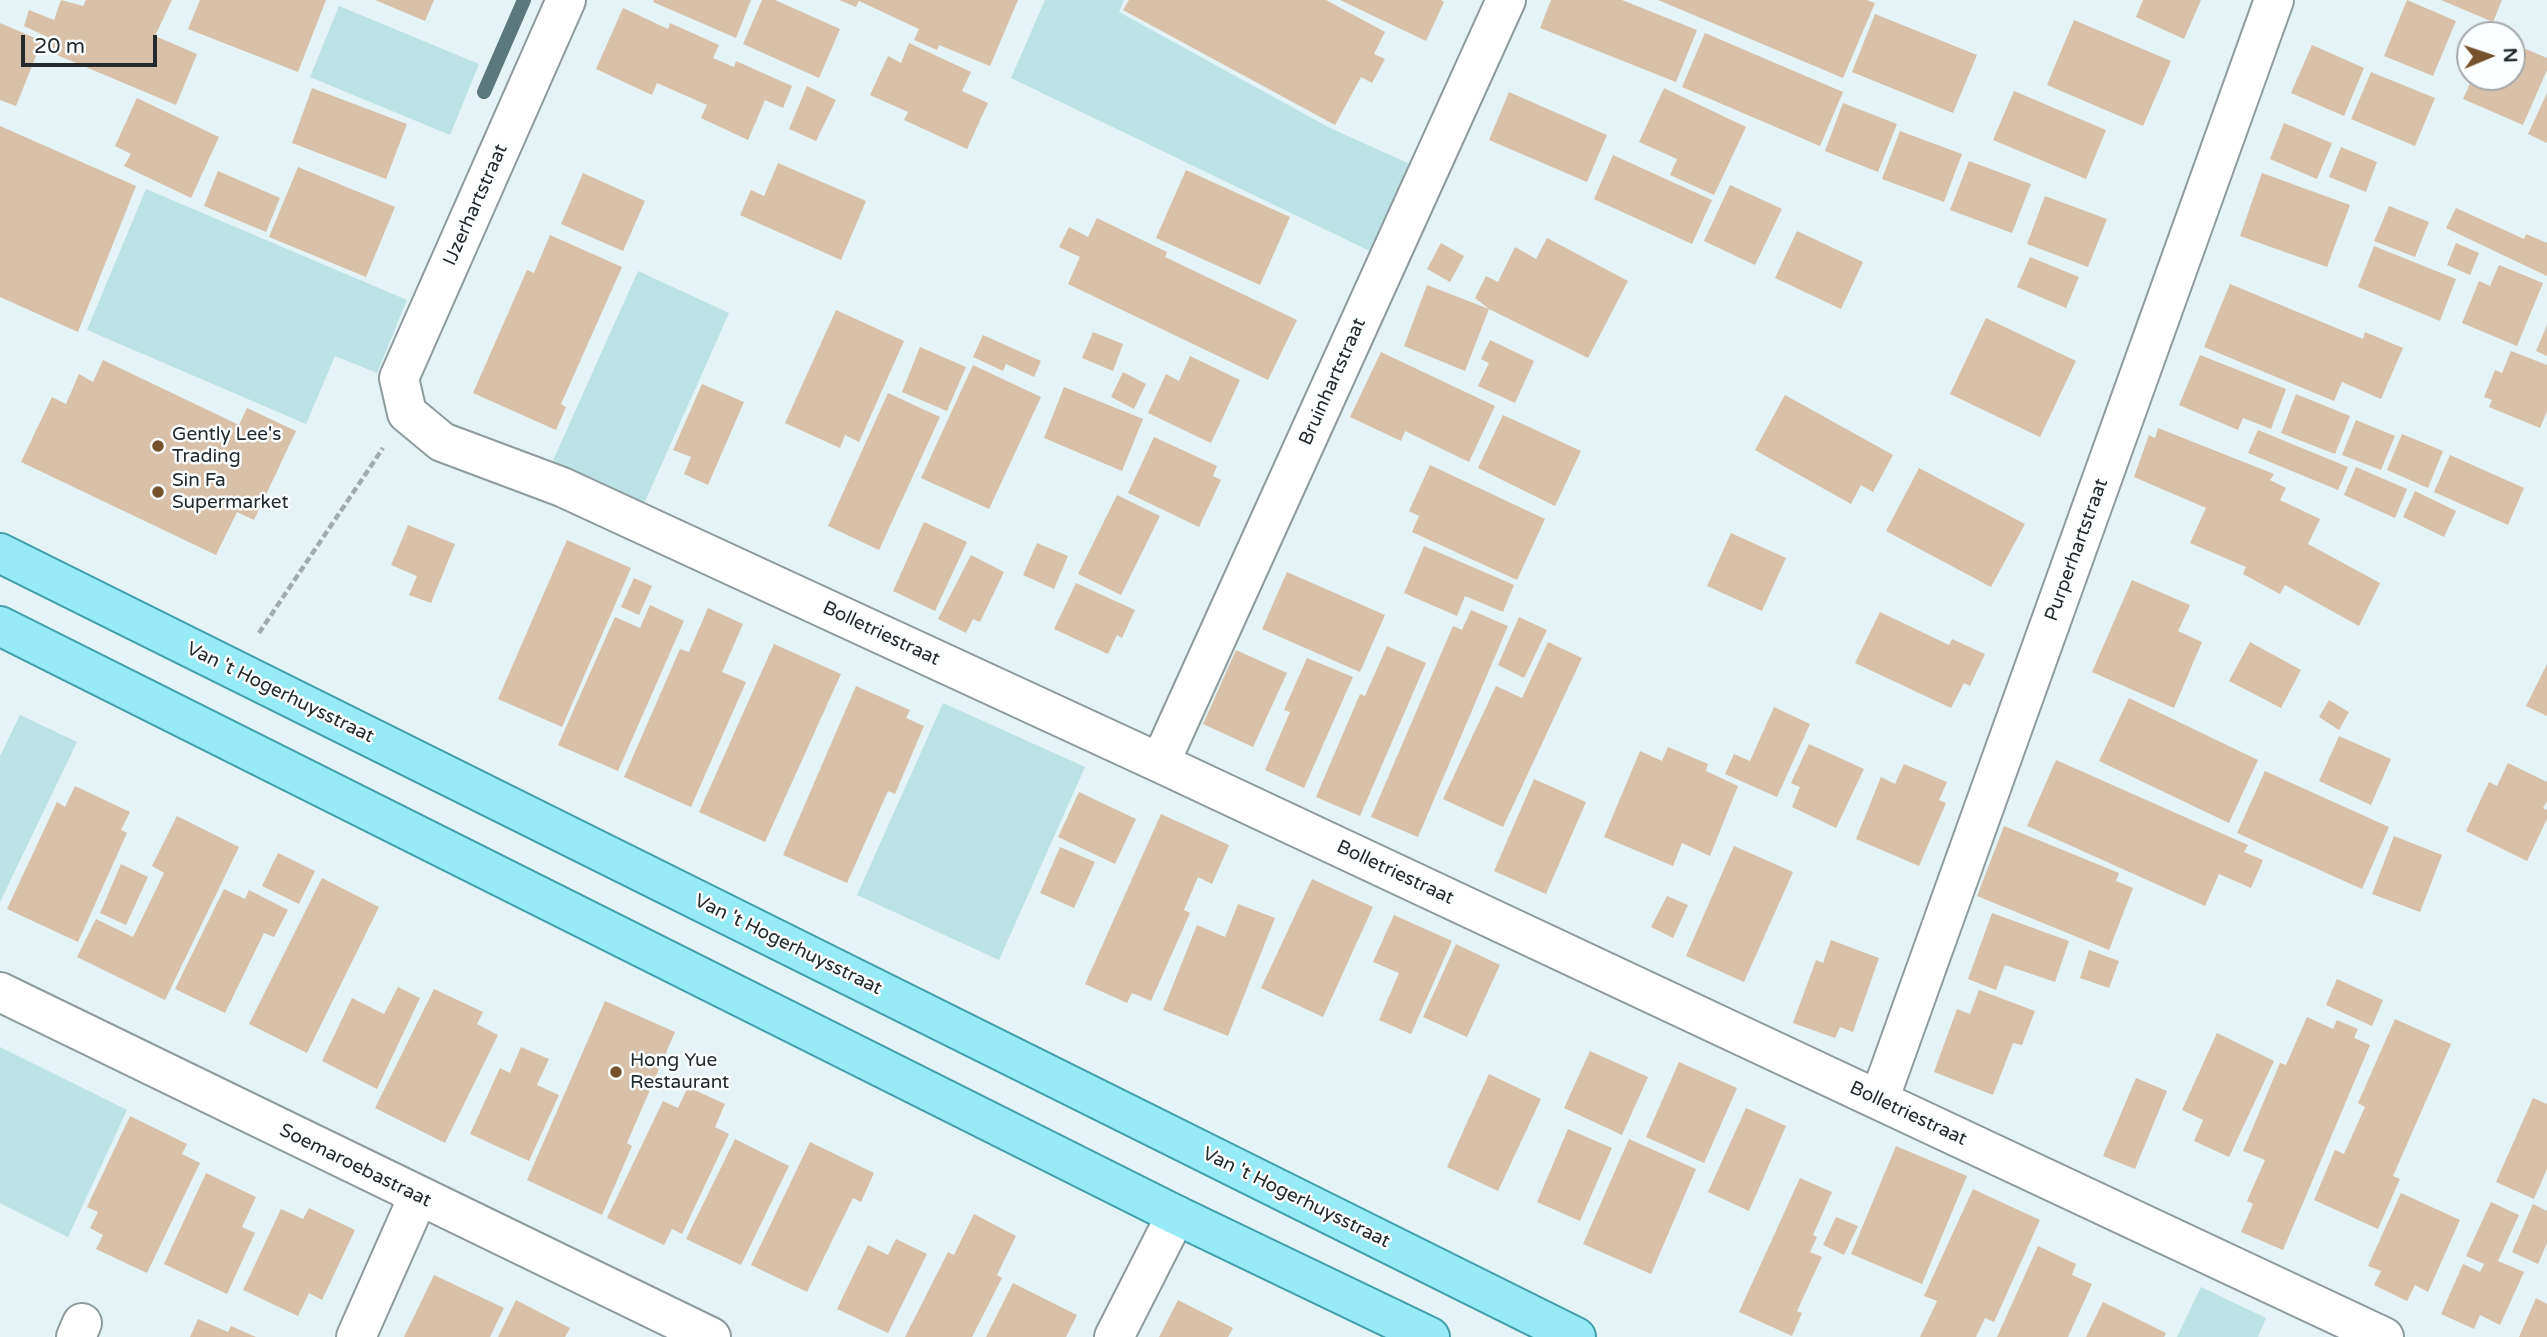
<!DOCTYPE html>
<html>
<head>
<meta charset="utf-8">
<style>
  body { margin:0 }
  #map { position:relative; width:2547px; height:1337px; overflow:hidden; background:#e4f3f5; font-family:"Varela Round",sans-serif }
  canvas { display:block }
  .north { position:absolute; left:2456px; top:21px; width:70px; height:70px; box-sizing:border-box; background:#fbfefe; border:2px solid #a5a9aa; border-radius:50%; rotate:88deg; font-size:19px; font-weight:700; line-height:28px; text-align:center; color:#242a2b }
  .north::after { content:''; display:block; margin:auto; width:24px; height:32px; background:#75522b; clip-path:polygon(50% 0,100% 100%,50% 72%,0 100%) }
  .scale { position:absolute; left:21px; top:35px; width:136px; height:32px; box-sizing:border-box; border:4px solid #242a2b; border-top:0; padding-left:9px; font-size:21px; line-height:24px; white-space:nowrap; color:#242a2b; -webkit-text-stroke:5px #fbfefe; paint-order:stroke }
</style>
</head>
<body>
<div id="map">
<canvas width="2547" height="1337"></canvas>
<div class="north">N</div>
<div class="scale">20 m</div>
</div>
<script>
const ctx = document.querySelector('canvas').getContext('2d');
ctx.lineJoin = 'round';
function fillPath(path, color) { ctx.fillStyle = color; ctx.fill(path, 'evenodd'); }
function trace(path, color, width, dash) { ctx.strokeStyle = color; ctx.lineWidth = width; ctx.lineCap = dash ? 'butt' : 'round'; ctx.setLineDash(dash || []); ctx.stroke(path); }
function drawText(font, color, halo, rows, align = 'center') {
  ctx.font = font + ' "Varela Round",sans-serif'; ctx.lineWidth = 5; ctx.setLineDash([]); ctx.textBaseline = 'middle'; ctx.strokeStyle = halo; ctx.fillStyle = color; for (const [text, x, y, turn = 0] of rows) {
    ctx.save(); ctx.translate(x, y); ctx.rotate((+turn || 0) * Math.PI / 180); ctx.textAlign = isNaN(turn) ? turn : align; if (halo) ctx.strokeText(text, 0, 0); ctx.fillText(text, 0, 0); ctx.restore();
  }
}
fillPath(new Path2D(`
  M 1045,0 L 1124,0 L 1119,12 L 1330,128 L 1412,165 L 1374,253 L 1011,78 Z
  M 339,6 L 479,64 L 450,135 L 310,77 Z
  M 146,189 L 407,300 L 377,373 L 335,356 L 306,424 L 87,330 Z
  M 638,271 L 729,313 L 643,506 L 551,465 Z
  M 943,703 L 1085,767 L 999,960 L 857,895 Z
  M 20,715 L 77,742 L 0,902 L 0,756 Z
  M 0,1047 L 127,1110 L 68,1237 L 0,1203 Z
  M 2201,1287 L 2266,1318 L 2258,1337 L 2177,1337 Z`), '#bce1e7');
trace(new Path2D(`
  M 484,92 L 524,0`), '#5b787d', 14);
fillPath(new Path2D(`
  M 61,0 L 83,6 L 86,0 L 172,0 L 155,36 L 197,54 L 176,105 L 50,52 L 54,40 L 24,26 L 29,10 L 54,20 Z
  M 200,0 L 326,0 L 298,72 L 188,29 Z
  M 375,0 L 434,0 L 425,21 Z
  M 654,0 L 751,0 L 736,38 L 653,2 Z
  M 762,0 L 775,0 L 840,29 L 819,78 L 743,44 Z
  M 839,0 L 1018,0 L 990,66 L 939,45 L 937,50 L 914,40 L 919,29 L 859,1 L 856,7 Z
  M 1129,0 L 1326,0 L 1385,32 L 1374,54 L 1385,59 L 1372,83 L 1361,77 L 1335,125 L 1123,10 Z
  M 1340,0 L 1441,0 L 1444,2 L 1426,41 Z
  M 1551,0 L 1622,0 L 1697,30 L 1676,82 L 1540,28 Z
  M 1658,0 L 1867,0 L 1875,3 L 1843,78 Z
  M 2143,0 L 2201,0 L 2184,39 L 2136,17 Z
  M 2407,0 L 2456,21 L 2433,76 L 2384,56 Z
  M 2441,0 L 2502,0 L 2493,22 Z
  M 623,8 L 668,29 L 670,23 L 719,45 L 713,58 L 734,67 L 736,61 L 792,86 L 783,108 L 765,100 L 748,140 L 701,118 L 707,105 L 657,83 L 652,95 L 596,69 Z
  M 1875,14 L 1977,55 L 1953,113 L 1852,72 Z
  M 2074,20 L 2171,61 L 2143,126 L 2047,85 Z
  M 0,23 L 42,41 L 16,106 L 0,100 Z
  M 1705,33 L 1843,92 L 1820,146 L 1682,87 Z
  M 909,43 L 971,72 L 962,91 L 988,103 L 967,149 L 904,120 L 908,112 L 870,95 L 888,56 L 901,63 Z
  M 2512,43 L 2547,58 L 2547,70 L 2523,125 L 2463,99 L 2473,77 L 2512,77 Z
  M 2312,45 L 2364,68 L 2344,116 L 2291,93 Z
  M 2371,72 L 2435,98 L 2415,146 L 2351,119 Z
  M 807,86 L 836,100 L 816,141 L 789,129 Z
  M 312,88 L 407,124 L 386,179 L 292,143 Z
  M 1664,88 L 1746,127 L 1714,195 L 1670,175 L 1677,159 L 1639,142 Z
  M 2014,91 L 2106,130 L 2086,179 L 1993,140 Z
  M 1509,92 L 1607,135 L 1587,182 L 1489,140 Z
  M 2547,93 L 2547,143 L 2528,134 Z
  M 137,98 L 219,137 L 191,198 L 124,166 L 131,154 L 115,146 Z
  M 1843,103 L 1897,124 L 1878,172 L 1825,151 Z
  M 2284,123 L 2332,143 L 2317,179 L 2270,159 Z
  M 0,126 L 136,186 L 78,332 L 0,297 Z
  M 1900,131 L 1962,154 L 1944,202 L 1882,179 Z
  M 2341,147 L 2377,162 L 2366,192 L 2329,177 Z
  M 1613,155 L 1712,200 L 1692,244 L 1594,199 Z
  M 1969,161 L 2031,184 L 2012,233 L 1950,210 Z
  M 778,163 L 866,201 L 841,260 L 740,215 L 751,190 L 764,196 Z
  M 298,167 L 395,207 L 366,277 L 269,237 Z
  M 1186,170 L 1290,217 L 1260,285 L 1156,238 Z
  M 218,171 L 280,198 L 266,232 L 204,206 Z
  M 583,173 L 645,201 L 623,251 L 561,224 Z
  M 2262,173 L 2350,205 L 2327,267 L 2240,236 Z
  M 1730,185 L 1782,209 L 1755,265 L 1704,241 Z
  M 2045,196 L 2107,219 L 2088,267 L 2027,244 Z
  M 2389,206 L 2429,222 L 2415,257 L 2374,241 Z
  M 2456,208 L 2524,239 L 2526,234 L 2547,243 L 2547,276 L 2446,228 Z
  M 1097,218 L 1167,252 L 1165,257 L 1297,320 L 1268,380 L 1068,284 L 1080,257 L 1059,247 L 1069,227 L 1088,237 Z
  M 1797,231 L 1863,262 L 1841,309 L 1775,278 Z
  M 550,235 L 622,267 L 561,404 L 566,407 L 556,430 L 473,393 L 527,270 L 534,273 Z
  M 1547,238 L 1628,281 L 1588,358 L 1489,309 L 1475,298 L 1486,276 L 1498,282 L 1515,247 L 1536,259 Z
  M 1441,243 L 1464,256 L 1450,282 L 1427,269 Z
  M 2456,243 L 2479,253 L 2470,275 L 2447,265 Z
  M 2374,246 L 2456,279 L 2440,321 L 2358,287 Z
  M 2030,257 L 2079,277 L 2066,308 L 2017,287 Z
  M 2499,265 L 2543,283 L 2517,346 L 2462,323 L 2479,281 L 2490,286 Z
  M 2230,284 L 2363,339 L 2365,332 L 2403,348 L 2381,399 L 2342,382 L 2334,401 L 2204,347 Z
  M 1427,285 L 1489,309 L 1465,371 L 1404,346 Z
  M 836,310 L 904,341 L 859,442 L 845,435 L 840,448 L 785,423 Z
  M 1986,318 L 2076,361 L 2040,437 L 1950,394 Z
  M 2547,325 L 2547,356 L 2536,351 Z
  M 1093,332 L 1123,344 L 1113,371 L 1082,358 Z
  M 983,335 L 1041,361 L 1034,377 L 1006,364 L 1003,371 L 973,357 Z
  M 1490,340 L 1534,361 L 1515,403 L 1478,386 L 1489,363 L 1481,359 Z
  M 920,347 L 966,367 L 947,411 L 902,392 Z
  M 2511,351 L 2547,365 L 2547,411 L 2540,428 L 2489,407 L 2492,400 L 2484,397 L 2495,370 L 2502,373 Z
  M 1381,352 L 1495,406 L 1469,462 L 1405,431 L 1401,441 L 1350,417 Z
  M 2200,355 L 2286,389 L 2271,429 L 2243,418 L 2238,430 L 2179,405 Z
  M 1190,356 L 1240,380 L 1211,443 L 1148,413 L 1166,374 L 1179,381 Z
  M 103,360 L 239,425 L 247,408 L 296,431 L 254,520 L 237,512 L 216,555 L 21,462 L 52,397 L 66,404 L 79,374 L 93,382 Z
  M 973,365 L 1041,397 L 989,509 L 921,478 Z
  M 1123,372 L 1146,384 L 1134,409 L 1111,397 Z
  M 702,384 L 744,402 L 708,485 L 684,474 L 691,457 L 673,450 Z
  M 1064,387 L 1143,419 L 1122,471 L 1044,438 Z
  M 888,393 L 940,417 L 879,550 L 828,526 Z
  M 2296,394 L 2350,416 L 2335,454 L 2281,433 Z
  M 1785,395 L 1893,455 L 1873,492 L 1861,485 L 1851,504 L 1755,450 Z
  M 1503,415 L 1581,451 L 1555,506 L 1478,468 Z
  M 2356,420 L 2395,436 L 2381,470 L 2342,455 Z
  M 2158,428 L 2274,474 L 2270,480 L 2286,488 L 2280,500 L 2320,519 L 2308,544 L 2380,583 L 2359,626 L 2285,585 L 2280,594 L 2243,574 L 2246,567 L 2190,543 L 2206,508 L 2134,477 L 2149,435 L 2155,438 Z
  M 2258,430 L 2348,467 L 2338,490 L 2248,453 Z
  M 2402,434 L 2443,451 L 2428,488 L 2387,470 Z
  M 1154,437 L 1217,466 L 1213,476 L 1221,480 L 1199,527 L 1128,493 Z
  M 2450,455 L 2524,488 L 2508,525 L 2434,492 Z
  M 1430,465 L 1545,519 L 1517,580 L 1412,532 L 1419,516 L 1409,511 Z
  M 2356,467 L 2407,489 L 2395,518 L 2344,495 Z
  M 1919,468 L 2025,524 L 1991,587 L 1886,531 Z
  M 2415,491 L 2456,511 L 2444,537 L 2403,517 Z
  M 1117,495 L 1160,516 L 1121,595 L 1078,574 Z
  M 924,522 L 967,542 L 935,611 L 893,591 Z
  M 408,525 L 455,544 L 431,603 L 409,595 L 417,576 L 391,565 Z
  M 1731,533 L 1786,558 L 1762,611 L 1707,586 Z
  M 567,540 L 631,568 L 562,727 L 498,699 Z
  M 1037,543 L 1068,556 L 1054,589 L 1023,575 Z
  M 1424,546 L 1514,585 L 1503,612 L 1465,596 L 1457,616 L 1404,593 Z
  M 971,555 L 1004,572 L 980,622 L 973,619 L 966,633 L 938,619 Z
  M 1287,572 L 1385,615 L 1360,672 L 1262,629 Z
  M 634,578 L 652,586 L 639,615 L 621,607 Z
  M 2132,580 L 2190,605 L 2178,631 L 2202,642 L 2174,708 L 2092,672 Z
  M 1076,583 L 1135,610 L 1122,638 L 1117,635 L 1108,654 L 1054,629 Z
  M 650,605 L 684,621 L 618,771 L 558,745 L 615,617 L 640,628 Z
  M 708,608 L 743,624 L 722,672 L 746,682 L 691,807 L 624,777 L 680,649 L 689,652 Z
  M 1471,610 L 1508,626 L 1418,837 L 1371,817 L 1453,626 L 1462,630 Z
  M 1880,612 L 1949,645 L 1952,639 L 1985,654 L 1970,686 L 1964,683 L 1951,708 L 1855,663 Z
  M 1519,617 L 1547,630 L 1524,678 L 1498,665 Z
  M 1548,642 L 1582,658 L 1503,827 L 1443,799 L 1496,686 L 1522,698 Z
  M 2250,642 L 2301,670 L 2281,708 L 2229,681 Z
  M 774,644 L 841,674 L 765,842 L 699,812 Z
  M 1387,646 L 1426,663 L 1360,816 L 1316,797 L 1360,694 L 1365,696 Z
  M 1236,650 L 1287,673 L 1253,747 L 1203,724 Z
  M 1307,658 L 1353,677 L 1304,788 L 1265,770 L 1290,712 L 1284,710 Z
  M 2547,664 L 2547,716 L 2526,706 Z
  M 856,686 L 910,710 L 906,718 L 924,726 L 895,794 L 888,791 L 847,883 L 783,855 Z
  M 2129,698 L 2258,760 L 2229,823 L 2099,761 Z
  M 2329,700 L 2349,712 L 2339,730 L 2319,717 Z
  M 1774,707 L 1810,724 L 1777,797 L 1725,774 L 1734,754 L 1750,761 Z
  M 2339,736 L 2391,759 L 2371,805 L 2319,781 Z
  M 1809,744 L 1864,769 L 1836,828 L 1792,807 L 1800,787 L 1791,783 Z
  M 1668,747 L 1708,764 L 1706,771 L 1738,786 L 1710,856 L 1682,843 L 1673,866 L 1604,837 L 1640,751 L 1662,761 Z
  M 2056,760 L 2248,845 L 2244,852 L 2263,860 L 2251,888 L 2219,874 L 2205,906 L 2027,826 Z
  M 2508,763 L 2547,782 L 2547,801 L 2543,808 L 2547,810 L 2547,819 L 2527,861 L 2466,831 L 2489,782 L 2497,786 Z
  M 1904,764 L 1947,782 L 1939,800 L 1946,803 L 1919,866 L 1856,839 L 1881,777 L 1895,784 Z
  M 2265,771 L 2389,827 L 2362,889 L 2237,833 Z
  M 1534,779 L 1586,802 L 1546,894 L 1494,871 Z
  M 75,786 L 130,812 L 121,830 L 127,833 L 78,942 L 7,909 L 57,802 L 65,807 Z
  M 1079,792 L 1136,819 L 1115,864 L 1058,837 Z
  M 1161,814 L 1229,845 L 1212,884 L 1198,877 L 1184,910 L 1190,913 L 1151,1001 L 1132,993 L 1127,1003 L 1085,984 Z
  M 177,816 L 239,847 L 165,1000 L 77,957 L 96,919 L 133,937 L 164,873 L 152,866 Z
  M 2004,826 L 2119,873 L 2116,881 L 2133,888 L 2109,950 L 1977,896 Z
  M 2394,836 L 2442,855 L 2420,912 L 2372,894 Z
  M 1734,846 L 1793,872 L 1744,982 L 1686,956 Z
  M 1060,847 L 1095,862 L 1074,908 L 1040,893 Z
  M 278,853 L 315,871 L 299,904 L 262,886 Z
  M 121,864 L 148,877 L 126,925 L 100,913 Z
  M 322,878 L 379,907 L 307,1053 L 249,1024 Z
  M 1312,879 L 1373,907 L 1323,1017 L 1261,988 Z
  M 224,889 L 245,899 L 249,890 L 288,910 L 274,937 L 264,933 L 225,1013 L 175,989 Z
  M 1667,896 L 1688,905 L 1673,938 L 1651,927 Z
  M 1238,904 L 1275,918 L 1228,1036 L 1163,1010 L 1197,925 L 1225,937 Z
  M 1992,913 L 2069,941 L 2055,982 L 2005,965 L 1996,990 L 1968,979 Z
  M 1394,915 L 1452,941 L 1411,1034 L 1379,1020 L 1399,973 L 1373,962 Z
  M 1831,940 L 1879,958 L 1853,1032 L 1840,1027 L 1835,1038 L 1793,1023 L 1816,960 L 1823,963 Z
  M 1456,944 L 1500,965 L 1467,1037 L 1423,1017 Z
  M 2089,950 L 2119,961 L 2109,988 L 2080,978 Z
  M 2337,979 L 2383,1000 L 2372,1026 L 2326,1005 Z
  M 398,987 L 420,998 L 377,1089 L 322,1061 L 352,998 L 384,1014 Z
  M 434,989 L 483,1012 L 477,1024 L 498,1035 L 445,1143 L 375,1108 Z
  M 1979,990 L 2035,1011 L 2022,1045 L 2013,1043 L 1993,1095 L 1934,1072 L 1957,1009 L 1970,1014 Z
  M 605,1001 L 675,1032 L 627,1143 L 632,1146 L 602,1215 L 527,1180 Z
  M 2307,1017 L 2333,1029 L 2337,1020 L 2358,1029 L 2354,1038 L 2370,1045 L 2283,1250 L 2241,1232 L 2253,1204 L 2247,1201 L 2265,1160 L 2243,1151 L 2280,1063 L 2286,1065 Z
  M 2395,1019 L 2451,1044 L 2393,1176 L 2400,1179 L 2378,1229 L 2314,1200 L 2335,1150 L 2344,1154 L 2365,1107 L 2358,1103 Z
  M 2217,1033 L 2274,1061 L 2229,1157 L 2194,1141 L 2203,1120 L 2182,1110 Z
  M 521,1047 L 549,1059 L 537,1085 L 559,1095 L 529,1161 L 470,1134 L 500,1068 L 510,1073 Z
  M 1590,1051 L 1648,1077 L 1622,1135 L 1564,1108 Z
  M 1679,1062 L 1737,1088 L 1704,1163 L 1646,1137 Z
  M 1489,1074 L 1541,1099 L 1498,1191 L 1447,1167 Z
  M 2136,1078 L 2167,1091 L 2135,1169 L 2103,1156 Z
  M 688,1087 L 725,1104 L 715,1127 L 729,1134 L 682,1234 L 672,1229 L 664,1245 L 607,1218 L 663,1101 L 678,1108 Z
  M 2533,1098 L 2547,1104 L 2547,1169 L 2534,1199 L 2496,1182 Z
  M 1746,1108 L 1786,1126 L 1749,1211 L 1708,1192 Z
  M 130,1116 L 187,1144 L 182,1154 L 200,1163 L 147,1273 L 96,1249 L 103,1235 L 90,1228 L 98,1212 L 87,1207 Z
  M 1568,1129 L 1612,1148 L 1580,1221 L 1537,1202 Z
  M 735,1139 L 789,1166 L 741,1265 L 686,1239 Z
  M 1629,1139 L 1696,1169 L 1651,1274 L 1583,1244 Z
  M 810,1142 L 874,1173 L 861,1202 L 853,1198 L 807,1292 L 751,1265 Z
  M 1896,1146 L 1967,1176 L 1922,1284 L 1851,1254 Z
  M 206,1173 L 256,1197 L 242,1227 L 255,1233 L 227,1294 L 164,1264 Z
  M 1800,1178 L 1832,1192 L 1813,1235 L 1817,1237 L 1810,1252 L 1822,1257 L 1797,1311 L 1802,1313 L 1792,1336 L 1739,1312 Z
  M 1973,1189 L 2040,1220 L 1994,1322 L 1985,1318 L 1976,1337 L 1920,1337 L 1937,1301 L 1924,1296 Z
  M 2401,1193 L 2460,1220 L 2428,1292 L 2415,1285 L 2407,1301 L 2374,1285 L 2381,1271 L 2368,1266 Z
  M 2491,1202 L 2519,1215 L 2498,1261 L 2524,1272 L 2500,1325 L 2480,1315 L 2474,1329 L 2441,1314 L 2463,1264 L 2480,1272 L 2484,1264 L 2466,1256 Z
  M 2533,1204 L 2547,1211 L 2547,1243 L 2538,1264 L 2512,1252 Z
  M 309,1208 L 355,1230 L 322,1300 L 309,1293 L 298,1316 L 243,1290 L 281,1209 L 303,1219 Z
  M 974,1214 L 1016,1236 L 997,1275 L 1002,1278 L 972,1337 L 905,1337 L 948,1252 L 954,1255 Z
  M 1836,1217 L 1858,1226 L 1844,1255 L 1823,1245 Z
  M 896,1239 L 927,1254 L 888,1333 L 837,1309 L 868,1245 L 888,1255 Z
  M 2038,1246 L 2076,1264 L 2072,1275 L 2092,1284 L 2068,1337 L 1997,1337 Z
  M 434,1275 L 504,1308 L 490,1337 L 404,1337 Z
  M 1013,1283 L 1077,1315 L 1066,1337 L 986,1337 Z
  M 2536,1298 L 2547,1304 L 2547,1337 L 2519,1337 Z
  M 516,1300 L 570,1328 L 565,1337 L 498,1337 Z
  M 1178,1300 L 1233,1328 L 1228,1337 L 1159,1337 Z
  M 2103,1302 L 2166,1333 L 2164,1337 L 2086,1337 Z
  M 198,1319 L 228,1332 L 231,1326 L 256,1337 L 190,1337 Z`), '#d9c0a8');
const minor = new Path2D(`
  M 566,0 L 399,378 L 407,413 L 442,442 L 562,487 L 1160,763 L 2384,1337
  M 1160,763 L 1506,0
  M 0,992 L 711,1337
  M 1879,1100 L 2274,0
  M 76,1337 L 82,1323
  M 356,1337 L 418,1197
  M 1114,1337 L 1176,1215`);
const major = new Path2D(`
  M 0,553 L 1576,1337
  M 0,626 L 1176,1215 L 1430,1337`);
trace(minor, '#8d9b9d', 42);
trace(major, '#419fac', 42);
trace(new Path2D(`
  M 259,633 L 383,448`), '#9fabad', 4.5, [7, 3.5]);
trace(minor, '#fff', 38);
trace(major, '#97ebf7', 38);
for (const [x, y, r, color] of [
  [158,446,7,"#75522b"],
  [158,492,7,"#75522b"],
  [616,1072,7,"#75522b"]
]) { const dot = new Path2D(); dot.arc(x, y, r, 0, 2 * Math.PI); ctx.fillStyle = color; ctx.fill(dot); trace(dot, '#fbfefe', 2.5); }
drawText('19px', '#242a2b', '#fbfefe', [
  ["IJzerhartstraat",476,205,-66],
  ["Bruinhartstraat",1333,382,-66],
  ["Purperhartstraat",2077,550,-70],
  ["Bolletriestraat",881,634,25],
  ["Van 't Hogerhuysstraat",280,693,26],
  ["Bolletriestraat",1395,873,25],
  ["Van 't Hogerhuysstraat",788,945,26],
  ["Bolletriestraat",1908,1114,25],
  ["Soemaroebastraat",355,1166,26],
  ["Van 't Hogerhuysstraat",1296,1198,26]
]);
drawText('19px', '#242a2b', '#fbfefe', [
  ["Gently Lee's",172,435],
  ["Trading",172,457],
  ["Sin Fa",172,481],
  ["Supermarket",172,503],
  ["Hong Yue",630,1061],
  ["Restaurant",630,1083]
], 'left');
</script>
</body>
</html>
